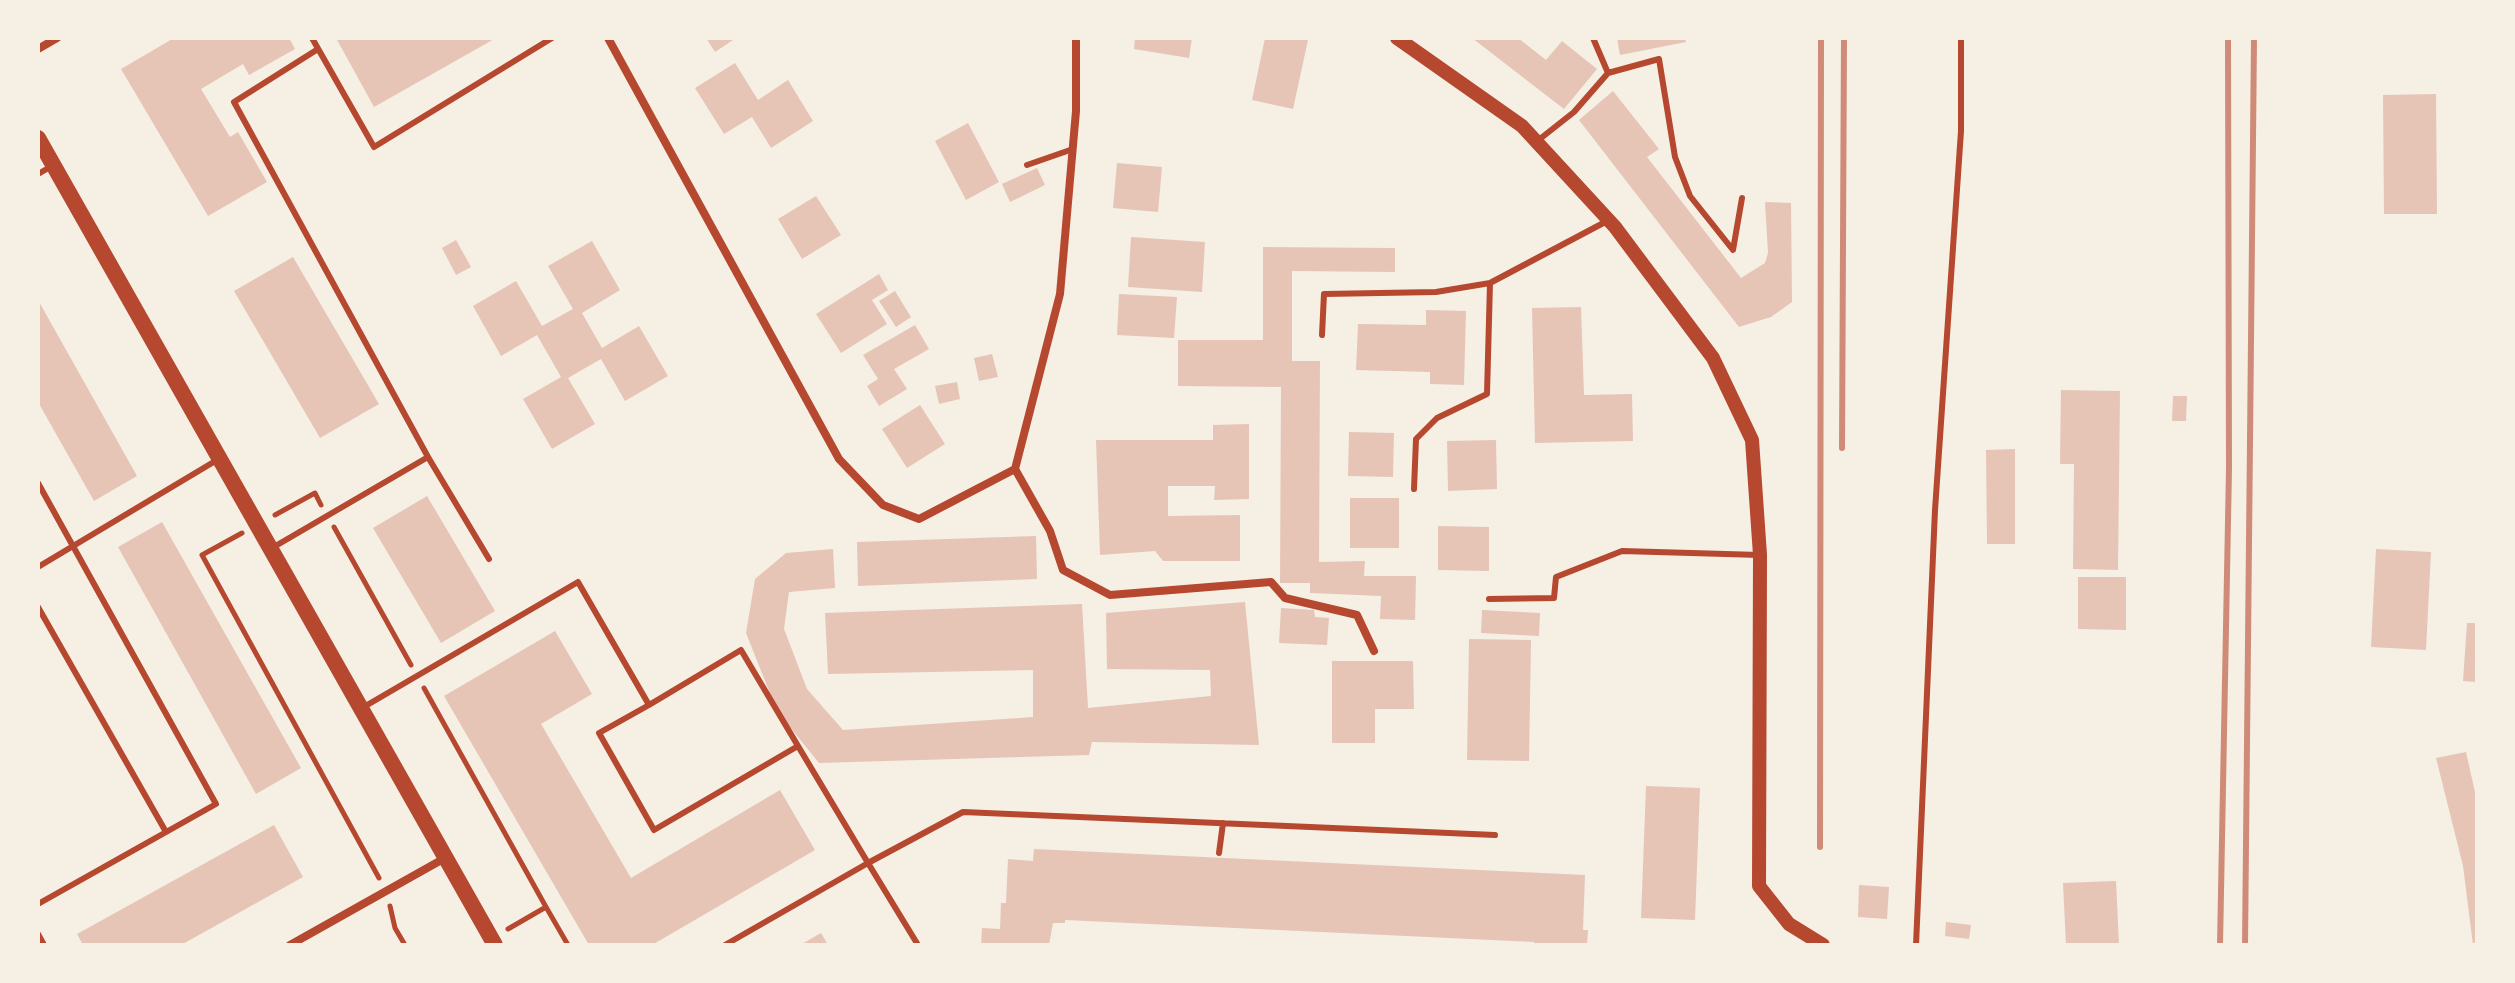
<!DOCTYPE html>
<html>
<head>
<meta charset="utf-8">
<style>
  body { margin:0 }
  #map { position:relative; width:2515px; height:983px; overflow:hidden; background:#f6efe4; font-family:"Open Sans",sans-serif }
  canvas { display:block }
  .frame { position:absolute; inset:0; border:40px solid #f6efe4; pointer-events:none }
</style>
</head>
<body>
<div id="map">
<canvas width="2515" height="983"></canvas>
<div class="frame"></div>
</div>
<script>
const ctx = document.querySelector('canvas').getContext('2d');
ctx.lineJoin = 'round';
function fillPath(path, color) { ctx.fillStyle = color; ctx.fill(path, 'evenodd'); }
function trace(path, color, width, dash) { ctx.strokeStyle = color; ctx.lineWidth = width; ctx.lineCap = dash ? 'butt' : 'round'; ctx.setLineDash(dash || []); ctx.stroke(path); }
fillPath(new Path2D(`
  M 174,38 L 289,38 L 295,49 L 249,75 L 243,64 L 201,89 L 230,137 L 238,132 L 267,182 L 208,216 L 121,69 Z
  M 336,38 L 496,38 L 374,107 Z
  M 706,38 L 736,38 L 715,52 Z
  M 1135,38 L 1192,38 L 1189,58 L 1134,49 Z
  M 1265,38 L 1308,40 L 1293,109 L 1252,100 Z
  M 1472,38 L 1518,38 L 1546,60 L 1562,41 L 1597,69 L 1564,109 Z
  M 1617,38 L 1685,38 L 1686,42 L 1620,55 Z
  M 735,63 L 758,100 L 788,80 L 813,121 L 771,148 L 752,117 L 724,134 L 695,88 Z
  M 1613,91 L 1659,149 L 1647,157 L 1741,278 L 1765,263 L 1768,253 L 1765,202 L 1791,203 L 1792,302 L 1771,317 L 1739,327 L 1579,120 Z
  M 2436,94 L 2437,214 L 2384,214 L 2383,95 Z
  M 968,123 L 999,182 L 966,200 L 935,141 Z
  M 1117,163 L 1162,167 L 1158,212 L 1113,208 Z
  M 1037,168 L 1045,185 L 1010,202 L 1002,184 Z
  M 816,196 L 841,235 L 802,259 L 778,219 Z
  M 1131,237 L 1205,242 L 1202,292 L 1128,287 Z
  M 456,240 L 471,267 L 456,275 L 442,248 Z
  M 592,241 L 620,290 L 582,313 L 602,348 L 639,326 L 668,376 L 625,401 L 601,359 L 568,378 L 595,424 L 552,449 L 523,399 L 561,377 L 537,335 L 501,356 L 473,306 L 516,281 L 542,326 L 573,309 L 548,266 Z
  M 1263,247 L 1395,248 L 1395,272 L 1292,271 L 1292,361 L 1320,361 L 1319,562 L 1365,561 L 1364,576 L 1416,576 L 1415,620 L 1380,619 L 1381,596 L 1310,593 L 1310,583 L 1280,583 L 1281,387 L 1178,386 L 1178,340 L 1263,340 Z
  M 293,257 L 379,404 L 320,438 L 234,291 Z
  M 879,274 L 888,290 L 872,300 L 887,324 L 841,353 L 816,314 Z
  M 895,291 L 911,317 L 896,327 L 879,301 Z
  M 1119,294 L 1177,297 L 1174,338 L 1117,335 Z
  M 38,300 L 137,476 L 94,501 L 38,402 Z
  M 1581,307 L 1584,395 L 1632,394 L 1633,441 L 1535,443 L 1532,308 Z
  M 1426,310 L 1466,311 L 1464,385 L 1430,384 L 1430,372 L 1356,370 L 1358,324 L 1426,325 Z
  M 915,325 L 929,349 L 894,369 L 907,389 L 879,406 L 867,386 L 878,379 L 863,355 Z
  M 992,354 L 998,377 L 979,381 L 974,358 Z
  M 957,382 L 960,399 L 939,404 L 935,386 Z
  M 2061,390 L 2120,391 L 2118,570 L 2073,569 L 2074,464 L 2060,464 Z
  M 2173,396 L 2187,396 L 2186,421 L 2172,421 Z
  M 920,405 L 945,444 L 907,468 L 882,429 Z
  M 1249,424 L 1249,499 L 1214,500 L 1215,486 L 1168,486 L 1168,516 L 1240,515 L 1240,561 L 1163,561 L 1155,551 L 1100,555 L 1096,440 L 1213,440 L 1213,425 Z
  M 1349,432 L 1394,433 L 1393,477 L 1348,476 Z
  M 1496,440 L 1497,489 L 1448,491 L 1447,441 Z
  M 2015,449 L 2015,544 L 1987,544 L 1986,450 Z
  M 427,496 L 495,611 L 441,643 L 373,528 Z
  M 1350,498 L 1399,498 L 1399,548 L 1350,548 Z
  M 162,522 L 301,768 L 256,794 L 118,547 Z
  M 1438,526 L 1489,527 L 1489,571 L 1438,570 Z
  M 1036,536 L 1037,579 L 858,586 L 857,542 Z
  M 833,549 L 835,588 L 789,592 L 784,629 L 807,689 L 843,730 L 1033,717 L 1033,670 L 828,674 L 825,613 L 1082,604 L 1088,708 L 1211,696 L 1210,670 L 1107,669 L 1106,613 L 1245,602 L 1259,745 L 1092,742 L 1089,755 L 819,763 L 777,711 L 746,633 L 755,579 L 786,553 Z
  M 2376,549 L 2431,552 L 2426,650 L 2371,647 Z
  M 2078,577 L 2126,577 L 2126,630 L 2078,629 Z
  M 1281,608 L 1314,610 L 1315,617 L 1329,618 L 1327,645 L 1279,643 Z
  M 1482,610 L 1540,613 L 1539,636 L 1481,633 Z
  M 2467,623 L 2477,623 L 2477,682 L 2463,681 Z
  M 555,631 L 592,694 L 541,724 L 631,878 L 780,790 L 815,850 L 652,945 L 589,945 L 444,696 Z
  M 1469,639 L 1531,640 L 1529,761 L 1467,760 Z
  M 1332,661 L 1413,661 L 1414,709 L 1375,709 L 1375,743 L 1332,743 Z
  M 2466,752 L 2477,801 L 2477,945 L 2473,945 L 2463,866 L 2436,758 Z
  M 1646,786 L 1700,788 L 1695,920 L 1641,918 Z
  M 274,825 L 303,877 L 181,945 L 83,945 L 77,934 Z
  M 1034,849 L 1585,875 L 1583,930 L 1588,930 L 1587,945 L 1534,945 L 1534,942 L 1065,920 L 1065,923 L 1053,923 L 1049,945 L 981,945 L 982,928 L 1000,929 L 1001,903 L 1006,903 L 1008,859 L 1033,861 Z
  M 2116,881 L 2119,945 L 2066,945 L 2063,883 Z
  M 1859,885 L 1889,887 L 1887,919 L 1858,917 Z
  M 1946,922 L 1971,925 L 1969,939 L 1945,936 Z
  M 821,933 L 828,945 L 800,945 Z`), '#e6c5b7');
trace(new Path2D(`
  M 275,515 L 315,493 L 321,505
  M 334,527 L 411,665
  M 242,533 L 202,555 L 379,878
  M 424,688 L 546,907
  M 390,906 L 395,928 L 405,945
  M 508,929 L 546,907 L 568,945`), '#b5482f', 5);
trace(new Path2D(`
  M 312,38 L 374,147 L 552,38
  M 1608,73 L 1659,59 L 1675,157 L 1690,196 L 1733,250 L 1742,198
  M 1536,142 L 1574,112 L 1608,73 L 1593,38
  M 1027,165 L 1073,149
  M 38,174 L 52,166
  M 1322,335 L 1324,294 L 1436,292 L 1490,283
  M 428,457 L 489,559
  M 38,483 L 216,804 L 38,904
  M 1414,489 L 1416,439 L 1437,418 L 1487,394 L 1490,283 L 1609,220
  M 272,548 L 428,457 L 234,102 L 318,49
  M 38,567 L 217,460
  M 1489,599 L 1554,598 L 1556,577 L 1622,551 L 1760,555
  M 38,607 L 166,832
  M 649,705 L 741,650 L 798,746
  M 362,708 L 578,582 L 649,705 L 599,733 L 654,830 L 798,746 L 868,863 L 725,945
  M 1219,853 L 1223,823
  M 38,934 L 44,945
  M 918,945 L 868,863 L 963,812 L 1495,835
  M 1916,945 L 1935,510 L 1961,131 L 1961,38`), '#b5482f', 6);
trace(new Path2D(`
  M 608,38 L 839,459 L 883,505 L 919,519 L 1015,469 L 1060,294 L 1076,111 L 1076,38
  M 38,49 L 57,38
  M 1015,469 L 1050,531 L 1063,570 L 1110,595 L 1271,582 L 1285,598 L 1357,615 L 1374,651
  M 290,945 L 445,858`), '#b5482f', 8);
trace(new Path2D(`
  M 1397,38 L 1522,126 L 1615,227 L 1713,358 L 1752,440 L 1760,555 L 1759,886 L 1789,924 L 1823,945`), '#b5482f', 14);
trace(new Path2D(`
  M 38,138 L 495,945`), '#b5482f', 16);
trace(new Path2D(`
  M 1842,448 L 1844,38
  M 1820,847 L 1821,38
  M 2220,945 L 2229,468 L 2228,38
  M 2245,945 L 2254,38`), '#cf8b77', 6);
</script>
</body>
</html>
